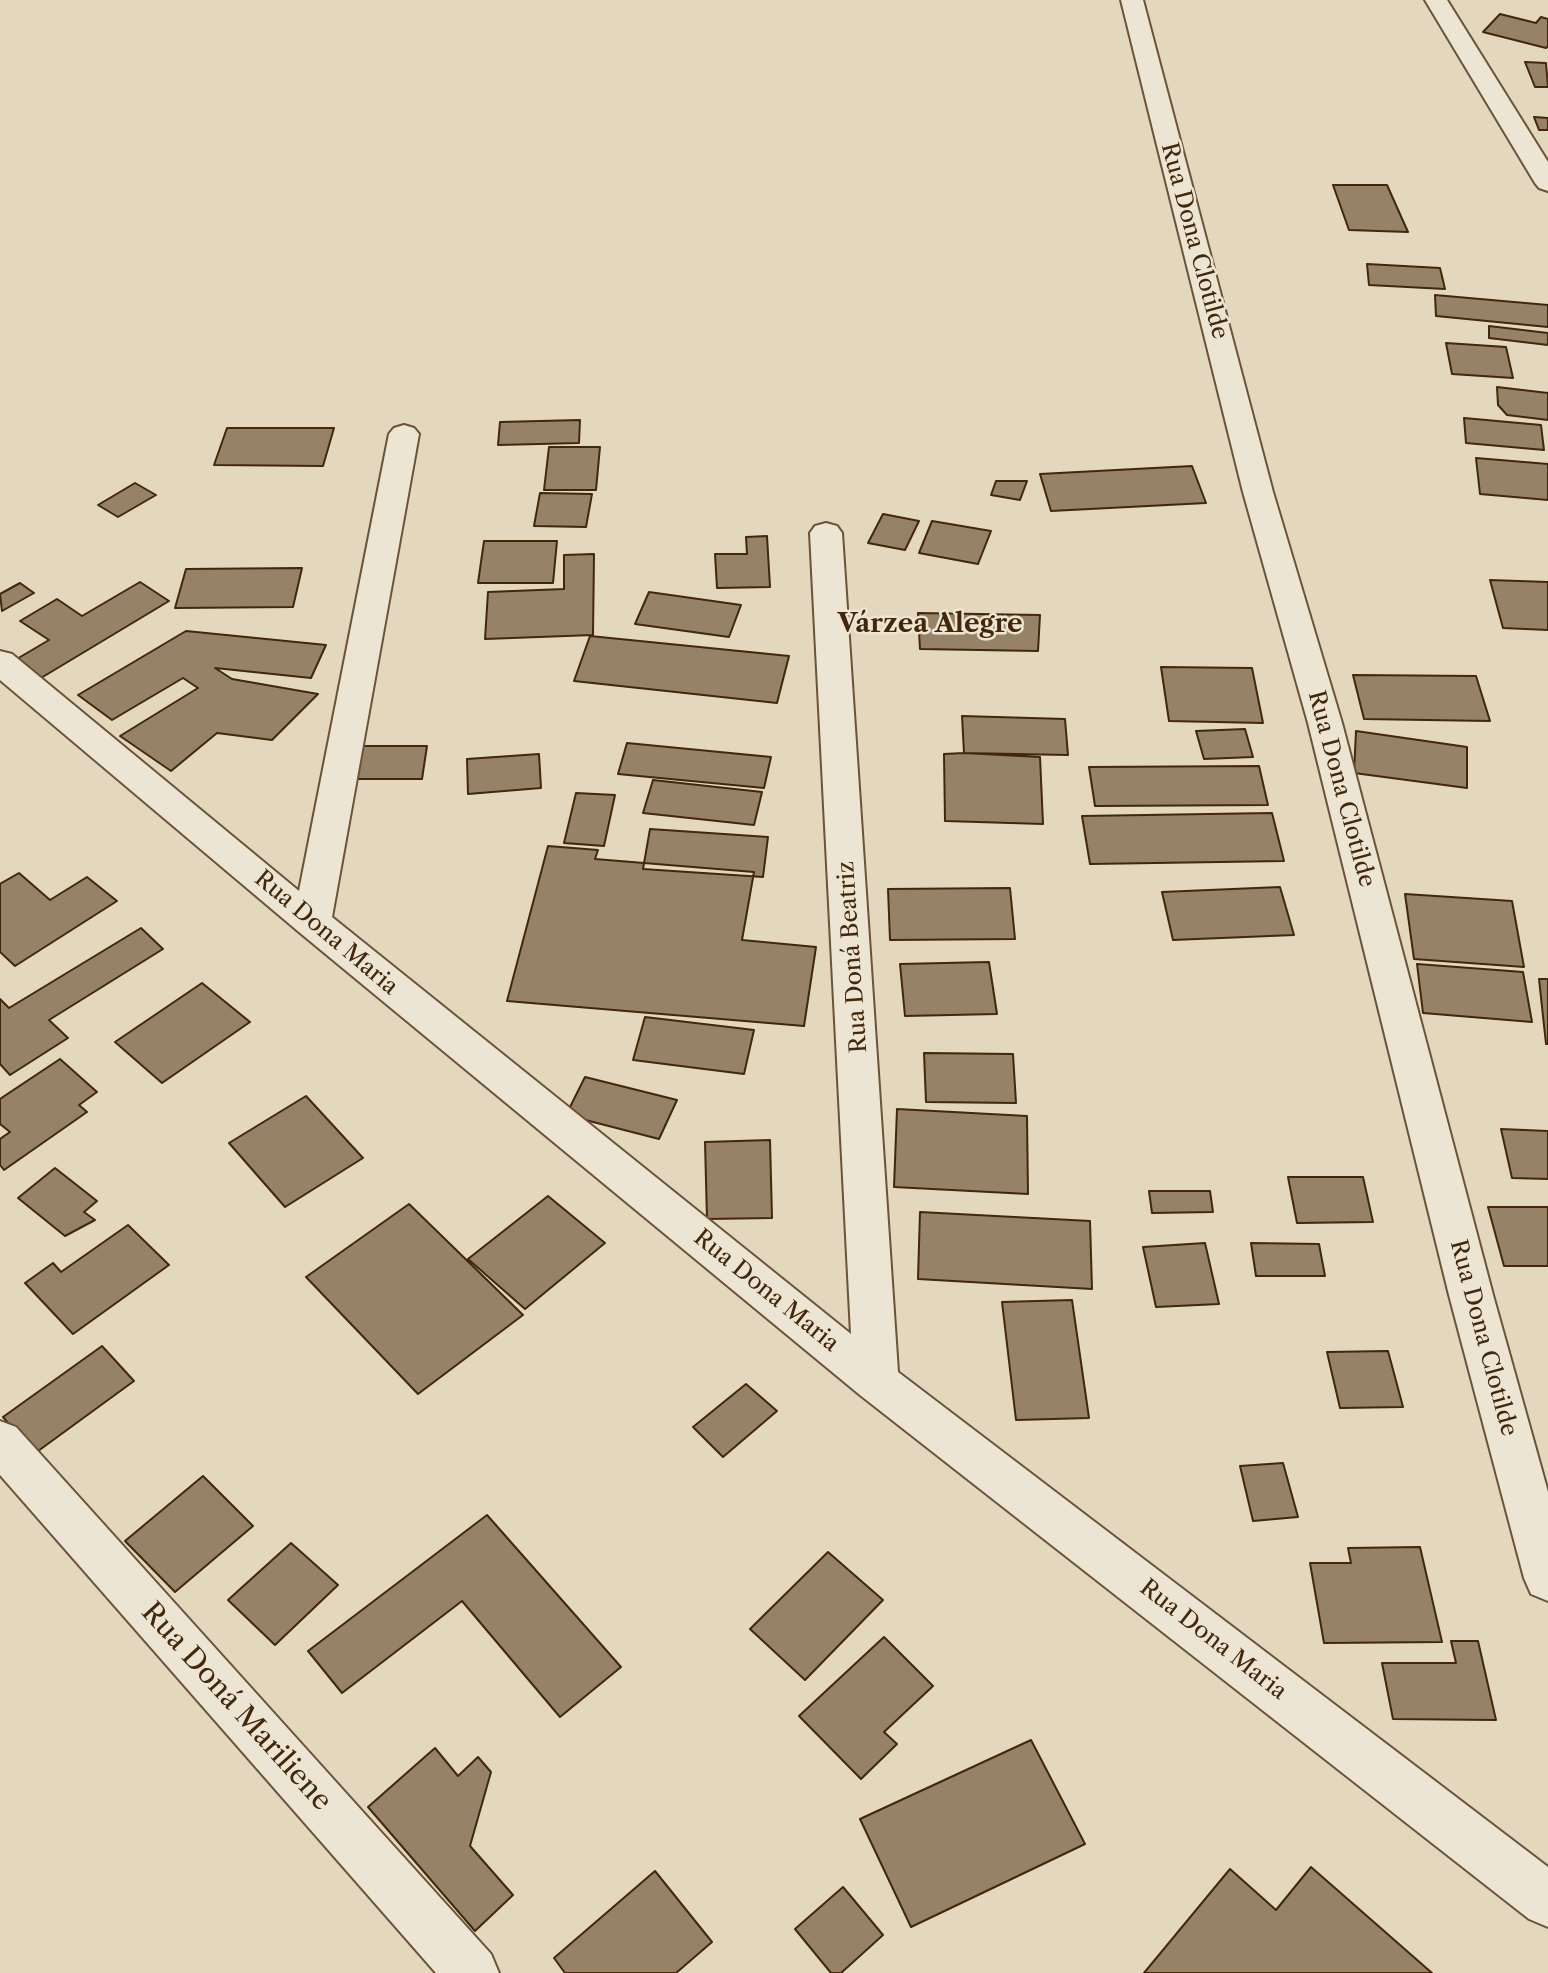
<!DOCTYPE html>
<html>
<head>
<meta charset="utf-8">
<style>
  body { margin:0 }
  canvas { display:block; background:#e3d7bd }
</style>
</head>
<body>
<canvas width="1548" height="1973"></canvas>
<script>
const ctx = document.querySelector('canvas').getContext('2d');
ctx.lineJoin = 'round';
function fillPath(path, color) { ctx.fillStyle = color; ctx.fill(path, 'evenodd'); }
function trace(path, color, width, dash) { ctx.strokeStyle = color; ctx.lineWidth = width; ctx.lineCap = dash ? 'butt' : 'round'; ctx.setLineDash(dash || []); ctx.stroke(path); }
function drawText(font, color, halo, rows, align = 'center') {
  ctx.font = font + ' "Libre Caslon Text",serif'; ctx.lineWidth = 5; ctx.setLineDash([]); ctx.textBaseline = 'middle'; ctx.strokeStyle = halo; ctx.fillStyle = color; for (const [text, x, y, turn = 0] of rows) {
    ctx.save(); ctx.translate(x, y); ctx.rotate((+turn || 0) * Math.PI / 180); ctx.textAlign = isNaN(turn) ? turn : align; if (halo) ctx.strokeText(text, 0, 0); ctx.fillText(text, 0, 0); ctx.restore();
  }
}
const building = new Path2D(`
  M 1500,14 L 1536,23 L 1541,17 L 1548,19 L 1548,46 L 1546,48 L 1483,32 Z
  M 1525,62 L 1546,63 L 1548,87 L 1535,87 Z
  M 1534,117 L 1548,118 L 1548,130 L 1539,130 Z
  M 1333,185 L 1387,185 L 1408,232 L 1349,230 Z
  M 1367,264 L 1440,268 L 1445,289 L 1369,285 Z
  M 1435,295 L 1548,305 L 1548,327 L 1436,316 Z
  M 1489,326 L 1548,333 L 1548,345 L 1489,338 Z
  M 1446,343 L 1506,347 L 1513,378 L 1452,374 Z
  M 1497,387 L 1548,393 L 1548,420 L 1507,415 L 1498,405 Z
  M 1464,418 L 1541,425 L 1544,450 L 1466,443 Z
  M 580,420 L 579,443 L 498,445 L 500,422 Z
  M 227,428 L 334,428 L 323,466 L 214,465 Z
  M 549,447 L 600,447 L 596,490 L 544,490 Z
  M 1476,458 L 1548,464 L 1548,500 L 1480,494 Z
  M 1192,466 L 1206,503 L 1051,511 L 1040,474 Z
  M 996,481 L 1027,481 L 1020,500 L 991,495 Z
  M 135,483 L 156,495 L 118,517 L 98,505 Z
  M 540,493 L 592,494 L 586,527 L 534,526 Z
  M 883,514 L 919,521 L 905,550 L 868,543 Z
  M 932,521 L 991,531 L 978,564 L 919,553 Z
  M 767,536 L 770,587 L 717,588 L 715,554 L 747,554 L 746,537 Z
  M 484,541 L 557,541 L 553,583 L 478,583 Z
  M 594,554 L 593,635 L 485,639 L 488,592 L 564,589 L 564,555 Z
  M 302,568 L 293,607 L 175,608 L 186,569 Z
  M 1490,580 L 1548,582 L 1548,630 L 1503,628 Z
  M 140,582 L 169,601 L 36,681 L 10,663 L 49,640 L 20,621 L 57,599 L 82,616 Z
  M 20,583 L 34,593 L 2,611 L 0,594 Z
  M 649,592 L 741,605 L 729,637 L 635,624 Z
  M 918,613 L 1040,615 L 1038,651 L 920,649 Z
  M 186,631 L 326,645 L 311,678 L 215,668 L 232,679 L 318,694 L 272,740 L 217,733 L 171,771 L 120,736 L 198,688 L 183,678 L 112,720 L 78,695 Z
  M 590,636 L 789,656 L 777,703 L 574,681 Z
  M 1161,667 L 1252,668 L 1263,723 L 1169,721 Z
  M 1353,675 L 1476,676 L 1490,721 L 1364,719 Z
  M 962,716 L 1065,719 L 1068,755 L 964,753 Z
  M 1245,729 L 1253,757 L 1204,759 L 1196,731 Z
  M 1356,731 L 1467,747 L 1467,788 L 1354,773 Z
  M 627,743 L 771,757 L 764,788 L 618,774 Z
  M 363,746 L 427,746 L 422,779 L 356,779 Z
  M 964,753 L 1040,757 L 1043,824 L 945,821 L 944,754 Z
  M 539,754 L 541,788 L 468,794 L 467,759 Z
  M 1259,766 L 1268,805 L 1095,806 L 1089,767 Z
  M 653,780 L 762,792 L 754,825 L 643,813 Z
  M 576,793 L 615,795 L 604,846 L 564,843 Z
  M 1272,813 L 1284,861 L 1090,864 L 1082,816 Z
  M 650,829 L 768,837 L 763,877 L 643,869 Z
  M 548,846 L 598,850 L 595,859 L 754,872 L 742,940 L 816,947 L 804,1026 L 507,1001 Z
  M 19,873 L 50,900 L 87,877 L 117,901 L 15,966 L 0,952 L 0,884 Z
  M 1280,887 L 1294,935 L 1173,940 L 1162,892 Z
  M 1010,888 L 1015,939 L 890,940 L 888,889 Z
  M 1405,894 L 1512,901 L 1524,967 L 1414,959 Z
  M 141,928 L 163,949 L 49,1020 L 68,1038 L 10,1075 L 0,1064 L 0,999 L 9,1008 Z
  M 989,962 L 997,1014 L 905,1016 L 900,964 Z
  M 1417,964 L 1523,972 L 1532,1022 L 1423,1013 Z
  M 1539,979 L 1548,979 L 1548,1044 L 1546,1044 Z
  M 202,983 L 250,1022 L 162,1083 L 115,1042 Z
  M 645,1017 L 754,1030 L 744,1074 L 633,1060 Z
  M 924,1053 L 1013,1054 L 1016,1103 L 926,1102 Z
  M 60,1059 L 97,1092 L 79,1105 L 87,1112 L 4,1170 L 0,1165 L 0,1139 L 10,1132 L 0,1124 L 0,1099 Z
  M 585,1077 L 677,1100 L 659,1139 L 566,1115 Z
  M 306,1096 L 363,1158 L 285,1207 L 229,1143 Z
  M 897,1109 L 1027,1116 L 1028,1194 L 894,1187 Z
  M 1501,1129 L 1548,1131 L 1548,1179 L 1512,1178 Z
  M 770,1140 L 772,1218 L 707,1219 L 705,1142 Z
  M 55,1168 L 97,1201 L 84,1212 L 95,1220 L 65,1236 L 18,1198 Z
  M 1288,1177 L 1363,1177 L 1373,1222 L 1297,1223 Z
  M 1149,1191 L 1210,1191 L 1213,1212 L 1152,1213 Z
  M 548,1196 L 605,1243 L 525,1309 L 468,1259 Z
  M 409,1204 L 523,1315 L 418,1394 L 306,1277 Z
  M 1488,1207 L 1548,1207 L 1548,1266 L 1504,1266 Z
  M 920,1212 L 1090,1221 L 1092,1289 L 918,1279 Z
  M 128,1225 L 169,1265 L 73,1334 L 25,1283 L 53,1263 L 61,1272 Z
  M 1205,1243 L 1219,1304 L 1156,1307 L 1143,1247 Z
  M 1251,1243 L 1319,1244 L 1325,1276 L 1256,1276 Z
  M 1072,1300 L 1089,1418 L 1016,1420 L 1002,1302 Z
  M 102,1346 L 134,1381 L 34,1454 L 3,1417 Z
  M 1388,1351 L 1403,1407 L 1340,1408 L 1327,1352 Z
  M 746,1384 L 777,1411 L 723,1457 L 693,1427 Z
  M 1283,1463 L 1298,1517 L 1253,1521 L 1240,1466 Z
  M 203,1476 L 253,1526 L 175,1592 L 125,1541 Z
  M 487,1515 L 621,1667 L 560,1717 L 462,1601 L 342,1693 L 308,1651 Z
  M 291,1543 L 338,1585 L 275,1645 L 228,1600 Z
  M 1420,1547 L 1442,1642 L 1324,1643 L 1310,1563 L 1351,1563 L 1348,1548 Z
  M 828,1552 L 883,1600 L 805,1680 L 750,1629 Z
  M 884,1637 L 933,1686 L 884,1732 L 897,1744 L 861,1779 L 799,1716 Z
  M 1451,1641 L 1478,1641 L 1496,1720 L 1393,1719 L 1382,1663 L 1456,1663 Z
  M 1031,1740 L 1085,1844 L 911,1927 L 860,1819 Z
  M 435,1748 L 458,1776 L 478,1757 L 491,1772 L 470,1846 L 513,1895 L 475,1931 L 368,1807 Z
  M 1311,1867 L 1432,1973 L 1144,1973 L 1230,1869 L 1276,1910 Z
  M 655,1871 L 712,1942 L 676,1973 L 565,1973 L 554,1958 Z
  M 843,1887 L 883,1935 L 841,1973 L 831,1973 L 795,1929 Z`);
fillPath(building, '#968367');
trace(building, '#43270a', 2);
const minor = new Path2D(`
  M 1121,0 L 1143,0 L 1273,492 L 1342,723 L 1493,1295 L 1548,1492 L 1548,1601 L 1531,1594 L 1524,1578 L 1449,1295 L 1308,723 L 1243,492 Z
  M 1425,0 L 1447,0 L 1548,162 L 1548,191 L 1539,188 L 1535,183 Z
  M 404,425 L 414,428 L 419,434 L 332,917 L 851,1334 L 810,533 L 815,526 L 826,523 L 837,526 L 842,533 L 898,1372 L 1548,1867 L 1548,1927 L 1529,1919 L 860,1395 L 299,932 L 0,680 L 0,651 L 12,654 L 299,891 L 389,434 L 394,428 Z
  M 0,1421 L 16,1427 L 491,1954 L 499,1973 L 436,1973 L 0,1475 Z`);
trace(minor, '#6b5337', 4);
fillPath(minor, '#ede5d4');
drawText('23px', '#43270a', '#ede5d4', [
  ["Rua Dona Clotilde",1194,241,75],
  ["Rua Dona Clotilde",1341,789,75],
  ["Rua Dona Maria",326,933,40],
  ["Rua Doná Beatriz",853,957,-94],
  ["Rua Dona Maria",766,1291,39],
  ["Rua Dona Clotilde",1483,1338,75],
  ["Rua Dona Maria",1213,1640,38]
]);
drawText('bold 26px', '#43270a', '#ede5d4', [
  ["Várzea Alegre",930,624]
]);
drawText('28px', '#43270a', '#ede5d4', [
  ["Rua Doná Mariliene",236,1707,48]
]);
</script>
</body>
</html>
